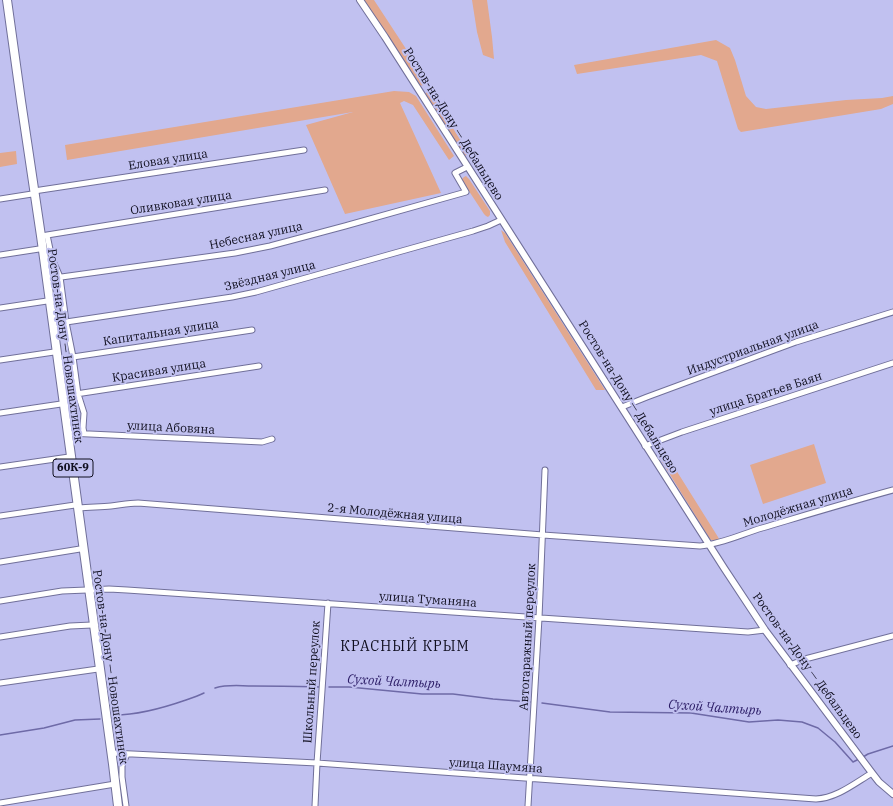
<!DOCTYPE html>
<html>
<head>
<meta charset="utf-8">
<style>
  body { margin:0 }
  canvas { display:block; background:#c1c1f0 }
</style>
</head>
<body>
<canvas width="893" height="806"></canvas>
<script>
const ctx = document.querySelector('canvas').getContext('2d');
ctx.lineJoin = 'round';
function fillPath(path, color) { ctx.fillStyle = color; ctx.fill(path, 'evenodd'); }
function trace(path, color, width, dash) { ctx.strokeStyle = color; ctx.lineWidth = width; ctx.lineCap = dash ? 'butt' : 'round'; ctx.setLineDash(dash || []); ctx.stroke(path); }
function drawText(font, color, halo, rows, align = 'center') {
  ctx.font = font + ' "IBM Plex Serif",serif'; ctx.lineWidth = 4; ctx.setLineDash([]); ctx.textBaseline = 'middle'; ctx.strokeStyle = halo; ctx.fillStyle = color; for (const [text, x, y, turn = 0] of rows) {
    ctx.save(); ctx.translate(x, y); ctx.rotate((+turn || 0) * Math.PI / 180); ctx.textAlign = isNaN(turn) ? turn : align; if (halo) ctx.strokeText(text, 0, 0); ctx.fillText(text, 0, 0); ctx.restore();
  }
}
fillPath(new Path2D(`
  M 363,0 L 374,0 L 429,84 L 419,86 Z
  M 472,0 L 487,0 L 492,37 L 494,59 L 483,55 L 477,32 Z
  M 716,40 L 730,48 L 735,60 L 746,96 L 756,107 L 766,109 L 846,100 L 882,98 L 893,96 L 893,104 L 881,109 L 741,132 L 738,129 L 717,61 L 701,55 L 577,74 L 574,65 Z
  M 394,91 L 409,92 L 416,96 L 454,156 L 449,160 L 413,105 L 404,101 L 400,103 L 441,193 L 345,214 L 306,125 L 353,112 L 67,160 L 65,145 Z
  M 429,91 L 469,153 L 465,156 L 424,94 Z
  M 16,151 L 17,164 L 0,167 L 0,153 Z
  M 466,176 L 469,179 L 490,211 L 490,215 L 488,217 L 486,216 L 484,214 L 463,182 L 462,179 L 464,177 Z
  M 501,230 L 505,233 L 605,390 L 596,390 L 505,242 Z
  M 814,444 L 826,483 L 763,504 L 750,465 Z
  M 663,452 L 666,454 L 718,537 L 719,539 L 717,541 L 713,541 L 710,539 L 659,457 L 659,454 L 660,453 Z`), '#e2a88e');
trace(new Path2D(`
  M 329,687 L 349,687 L 422,694 L 453,694 L 493,699 L 530,702
  M 215,688 C 229,684 239,686 253,686 C 275,686 297,686 319,687
  M 542,703 L 610,712 L 691,713 L 749,722 L 778,720 L 802,722 L 818,728 L 835,742 L 853,762 L 859,759
  M 115,715 C 139,715 163,708 186,700 C 192,698 198,696 204,693
  M 0,735 L 44,728 L 75,720 L 100,719
  M 863,757 L 868,754 L 893,746`), '#6e6aa7', 1.5);
const minor = new Path2D(`
  M 34,191 L 304,150
  M 0,199 L 32,194
  M 47,235 L 52,259 L 57,270 L 60,277 L 66,322 L 73,357 L 78,394 L 84,413 L 83,428 L 84,433
  M 41,236 L 325,190
  M 0,255 L 39,249
  M 47,279 L 235,253 L 270,246 L 345,226 L 466,192 L 455,173 L 467,167
  M 0,308 L 47,301
  M 53,324 L 232,297 L 256,292 L 473,231 L 488,226 L 501,220
  M 73,357 L 252,330
  M 0,360 L 54,352
  M 63,396 L 259,366
  M 622,407 L 647,397 L 796,342 L 893,312
  M 0,413 L 61,404
  M 68,433 L 262,442 L 272,439
  M 645,446 L 682,432 L 893,363
  M 0,467 L 69,457
  M 79,508 C 90,507 101,507 111,506 C 120,505 129,503 138,503 L 543,535 L 700,546 C 722,544 742,534 762,528 C 806,515 849,502 893,490
  M 0,516 L 75,505
  M 0,562 L 80,549
  M 90,590 L 109,589 L 127,590 L 748,632 L 765,630
  M 0,601 L 62,591 L 87,590
  M 0,637 L 70,626 L 92,625
  M 790,665 L 805,659 L 893,636
  M 0,683 L 98,669
  M 112,753 L 317,763 L 816,799 C 837,798 855,783 872,773
  M 0,803 L 115,784
  M 126,806 L 122,777 L 122,766 L 127,754
  M 315,806 L 317,763 L 328,603
  M 528,806 L 539,618 L 545,470`);
const tertiary = new Path2D(`
  M 360,0 L 385,37 L 724,568 L 765,630 L 872,773 L 879,782 L 893,794`);
const primary = new Path2D(`
  M 7,0 L 21,101 L 41,236 L 113,764 L 118,806`);
trace(minor, '#71709a', 7);
trace(tertiary, '#71709a', 8);
trace(primary, '#71709a', 10);
trace(minor, '#fff', 5);
trace(tertiary, '#fff', 6);
trace(primary, '#fff', 8);
for (const [x, y, w] of [
  [73,468,40]
]) { const box = new Path2D(); box.roundRect(x - w / 2, y - 9, w, 18, 3); ctx.fillStyle = '#c1c1f0'; ctx.fill(box); trace(box, '#0f0e1e', 1); }
drawText('bold 11px', '#0f0e1e', null, [
  ["60К-9",73,468]
]);
drawText('12px', '#0f0e1e', '#c1c1f0', [
  ["Ростов-на-Дону — Дебальцево",453,124,58],
  ["Еловая улица",168,160,-9],
  ["Оливковая улица",181,203,-9],
  ["Небесная улица",256,236,-12],
  ["Звёздная улица",270,276,-14],
  ["Капитальная улица",161,333,-9],
  ["Ростов-на-Дону — Новошахтинск",65,346,82],
  ["Индустриальная улица",753,348,-20],
  ["Красивая улица",159,371,-9],
  ["улица Братьев Баян",766,394,-18],
  ["Ростов-на-Дону — Дебальцево",628,397,58],
  ["улица Абовяна",171,428,3],
  ["Молодёжная улица",798,507,-17],
  ["2-я Молодёжная улица",395,514,5],
  ["улица Туманяна",428,600,4],
  ["Автогаражный переулок",528,637,-87],
  ["Ростов-на-Дону — Дебальцево",807,666,54],
  ["Ростов-на-Дону — Новошахтинск",110,667,82],
  ["Школьный переулок",312,682,-86],
  ["улица Шаумяна",496,766,4]
]);
drawText('italic 13px', '#2a1b65', '#c1c1f0', [
  ["Сухой Чалтырь",394,682,3],
  ["Сухой Чалтырь",715,708,4]
]);
ctx.letterSpacing = '1px';
drawText('14px', '#0f0e1e', '#c1c1f0', [
  ["КРАСНЫЙ КРЫМ",405,647]
]);
ctx.letterSpacing = '0px';
</script>
</body>
</html>
